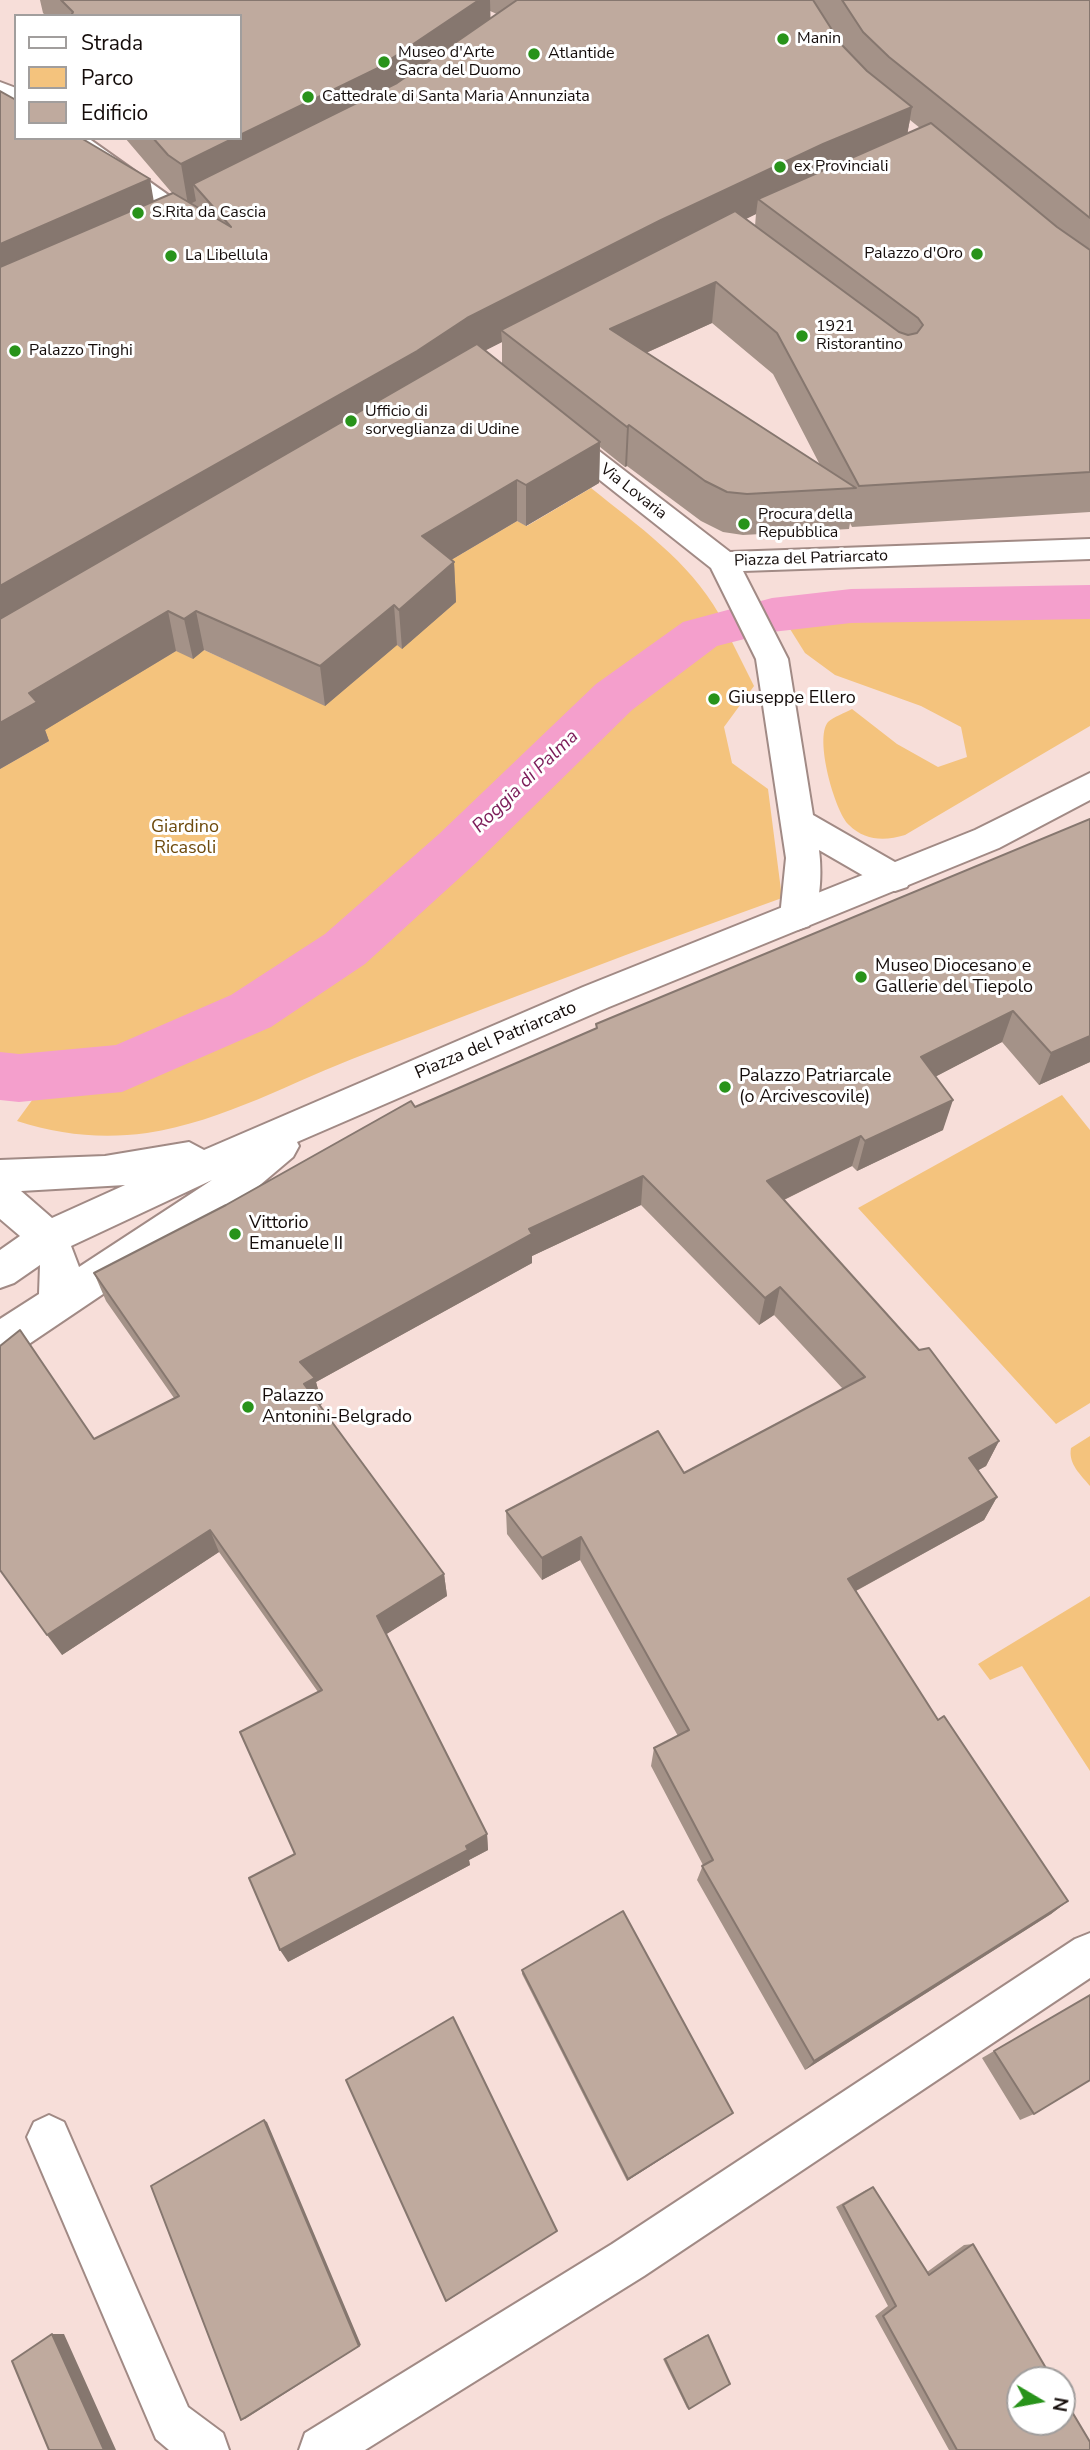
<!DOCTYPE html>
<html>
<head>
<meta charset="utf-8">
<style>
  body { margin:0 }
  #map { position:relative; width:1090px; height:2450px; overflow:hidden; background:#f7ded9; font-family:"Nunito Sans",sans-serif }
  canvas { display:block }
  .legend { position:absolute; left:14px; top:14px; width:228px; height:126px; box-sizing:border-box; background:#fff; border:2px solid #a19e9d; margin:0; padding:9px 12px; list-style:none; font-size:21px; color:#140c0a }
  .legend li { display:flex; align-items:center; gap:14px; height:35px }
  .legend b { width:35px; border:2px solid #a19e9d }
  .north { position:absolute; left:1006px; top:2366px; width:70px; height:70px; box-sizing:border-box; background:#fff; border:2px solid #a19e9d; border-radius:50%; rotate:100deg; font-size:19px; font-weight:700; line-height:28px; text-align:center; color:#140c0a }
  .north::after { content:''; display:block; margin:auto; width:24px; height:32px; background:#28931a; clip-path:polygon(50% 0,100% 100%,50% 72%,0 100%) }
</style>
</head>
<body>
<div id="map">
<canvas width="1090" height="2450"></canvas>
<ul class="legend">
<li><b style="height:9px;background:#fff"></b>Strada</li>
<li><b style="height:19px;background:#f4c37d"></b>Parco</li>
<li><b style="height:19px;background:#bfaa9e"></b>Edificio</li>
</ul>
<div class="north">N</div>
</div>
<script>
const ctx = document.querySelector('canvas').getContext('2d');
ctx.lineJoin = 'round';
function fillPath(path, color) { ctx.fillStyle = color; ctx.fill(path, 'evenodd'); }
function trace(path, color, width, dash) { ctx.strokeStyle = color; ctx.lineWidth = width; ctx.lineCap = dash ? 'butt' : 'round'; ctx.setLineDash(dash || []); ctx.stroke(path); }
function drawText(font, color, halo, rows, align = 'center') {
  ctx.font = font + ' "Nunito Sans",sans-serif'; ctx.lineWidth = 6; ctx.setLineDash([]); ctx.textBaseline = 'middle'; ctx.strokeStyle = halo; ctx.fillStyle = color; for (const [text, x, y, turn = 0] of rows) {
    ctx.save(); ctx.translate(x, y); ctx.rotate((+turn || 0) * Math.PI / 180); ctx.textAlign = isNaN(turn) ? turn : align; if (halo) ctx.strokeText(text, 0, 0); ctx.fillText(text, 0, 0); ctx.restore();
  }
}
fillPath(new Path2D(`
  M 591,488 C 638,526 689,561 719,614 C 646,640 576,718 522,773 C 422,873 321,959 194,1022 C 175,1031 156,1043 136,1050 C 94,1067 44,1067 0,1062 L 0,769 L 49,741 L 39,730 L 176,651 L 204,650 L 325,705 L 424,576 L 517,521 L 527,526 Z
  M 1016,612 L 1090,613 L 1090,726 L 905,835 C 885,841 865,841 849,825 C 835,812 814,738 828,722 C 833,717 845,713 852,709 L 897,744 L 938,767 L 967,757 L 961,727 L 921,706 L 835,675 L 805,653 L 785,621 Z
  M 729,636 L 754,686 L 724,727 L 732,763 L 768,789 L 782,898 C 642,948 504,1001 365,1054 C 293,1081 225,1121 147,1133 C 102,1139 61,1135 17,1121 L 46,1081 L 122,1077 L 264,1015 L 294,999 L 357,951 L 624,697 L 708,640 Z
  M 1062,1095 L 1090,1130 L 1090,1403 L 1056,1424 L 858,1208 Z
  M 1090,1436 L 1090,1486 C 1081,1475 1068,1464 1071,1448 Z
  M 1090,1596 L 1090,1771 L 1022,1666 L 990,1680 L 978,1664 Z`), '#f4c37d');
fillPath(new Path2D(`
  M 1090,585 L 1090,619 L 851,623 L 772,632 L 717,646 L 632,710 L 477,862 L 365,964 L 271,1027 L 122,1092 L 19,1102 L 0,1100 L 0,1052 L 19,1054 L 116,1045 L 231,995 L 325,934 L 439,834 L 596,684 L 683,622 L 772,598 L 851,589 Z`), '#f49fcc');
const lane = new Path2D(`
  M 1090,1933 L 1090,1978 L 644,2276 L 365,2450 L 299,2450 L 305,2433 L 612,2244 L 1075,1939 Z
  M 49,2115 L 64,2122 L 188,2407 L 223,2433 L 229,2450 L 169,2450 L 156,2439 L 27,2137 L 34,2122 Z`);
const street = new Path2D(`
  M 0,82 L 16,88 L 16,106 L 0,99 Z
  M 59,138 L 88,138 L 195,214 L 199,219 L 195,224 L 186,227 L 177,224 Z
  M 558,424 L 568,427 L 730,552 L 1090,539 L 1090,559 L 743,571 L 788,659 L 813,815 L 907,869 L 912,878 L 907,887 L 895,891 L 883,887 L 819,850 C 822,873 821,905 809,926 L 797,930 L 785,926 L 780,917 L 786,858 L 756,659 L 711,568 L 548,439 L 544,433 L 548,427 Z`);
const secondary = new Path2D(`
  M 1090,773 L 1090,800 L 999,848 L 609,1007 L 297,1142 L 299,1146 L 293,1157 L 241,1201 L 14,1354 L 0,1359 L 0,1319 L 39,1294 L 40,1265 L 14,1283 L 0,1288 L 0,1250 L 20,1236 L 0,1219 L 0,1160 L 105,1156 L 189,1142 L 204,1150 L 583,987 L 975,830 ZM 212,1180 L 79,1267 L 71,1246 ZM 125,1185 L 52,1218 L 21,1191 Z`);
trace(lane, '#a18a85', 4);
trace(street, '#a18a85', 4);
trace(secondary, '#a18a85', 4);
fillPath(lane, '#fff');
fillPath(street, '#fff');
fillPath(secondary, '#fff');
fillPath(new Path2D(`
  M 40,0 L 1090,0 L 1090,512 L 852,527 L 850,523 L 849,529 L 743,535 L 723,532 L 701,521 L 627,466 L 625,467 L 600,447 L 599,483 L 526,526 L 517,521 L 451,560 L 454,562 L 456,602 L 402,649 L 397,645 L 325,706 L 204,650 L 193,659 L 176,651 L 45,730 L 49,741 L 0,769 L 0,91 L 154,201 L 172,193 L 125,138 L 240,138 L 240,16 L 46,16 L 43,13 ZM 490,11 L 497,14 L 490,19 ZM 910,120 L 920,128 L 907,133 ZM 756,214 L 755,226 L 746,219 ZM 712,323 L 773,374 L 820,465 L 646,353 ZM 502,342 L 502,364 L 485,350 Z
  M 1090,819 L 1090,1062 L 1039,1085 L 1002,1042 L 936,1076 L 943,1130 L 857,1171 L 852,1166 L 784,1200 L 999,1441 L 986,1466 L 978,1470 L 997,1497 L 984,1520 L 856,1591 L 938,1720 L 1068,1901 L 1051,1914 L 805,2070 L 697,1880 L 703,1865 L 651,1766 L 654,1748 L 678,1736 L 580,1560 L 542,1580 L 507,1534 L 506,1511 L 684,1473 L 843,1389 L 774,1315 L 759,1325 L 641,1205 L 532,1256 L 532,1263 L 316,1382 L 322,1404 L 319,1405 L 444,1574 L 447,1596 L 386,1634 L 487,1834 L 488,1850 L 469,1860 L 470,1865 L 288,1962 L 295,1854 L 318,1692 L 219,1552 L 62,1655 L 94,1439 L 174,1398 L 106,1301 L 94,1273 L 415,1107 L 596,1028 L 596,1024 Z
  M 522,1970 L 730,2115 L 627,2181 L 522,1974 Z
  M 1090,1995 L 1034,2114 L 1020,2120 L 982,2058 Z
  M 873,2187 L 927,2272 L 964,2245 L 973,2244 L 1090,2450 L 949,2450 L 875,2316 L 888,2306 L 836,2207 L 866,2190 Z
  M 706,2335 L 708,2335 L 689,2409 L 687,2408 L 663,2359 Z`), '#a49288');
fillPath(new Path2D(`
  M 479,0 L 490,0 L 491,34 L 205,197 L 193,184 L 196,201 L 188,205 L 181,164 L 234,138 L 240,138 L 240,135 Z
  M 912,107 L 905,148 L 758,199 L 756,214 L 659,261 L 501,330 L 502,342 L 469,359 L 0,634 L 0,586 L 467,318 L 661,220 L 823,144 Z
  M 150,179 L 157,220 L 0,290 L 0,244 Z
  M 716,282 L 712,323 L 608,370 L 610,329 Z
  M 629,425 L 627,466 L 625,467 L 627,427 Z
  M 600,442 L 599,483 L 526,526 L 526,485 Z
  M 517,480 L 517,521 L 424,576 L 422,536 Z
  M 454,562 L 456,602 L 402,649 L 399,610 Z
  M 394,605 L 397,645 L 325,706 L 320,666 Z
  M 168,611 L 176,651 L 45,730 L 49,741 L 0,769 L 0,723 L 29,693 Z
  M 196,611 L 204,650 L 193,659 L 184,619 Z
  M 1013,1011 L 1002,1042 L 912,1089 L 921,1057 Z
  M 1090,1036 L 1090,1062 L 1039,1085 L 1051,1053 Z
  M 953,1100 L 943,1130 L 857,1171 L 865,1141 Z
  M 861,1136 L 852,1166 L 761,1211 L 767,1181 Z
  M 643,1176 L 641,1205 L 532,1256 L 532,1263 L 316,1382 L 322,1404 L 311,1410 L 300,1362 L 529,1229 Z
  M 780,1287 L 774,1315 L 759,1325 L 765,1298 Z
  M 999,1441 L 986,1466 L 957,1482 L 969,1458 Z
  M 997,1497 L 984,1520 L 839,1600 L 848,1579 Z
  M 210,1530 L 219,1552 L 62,1655 L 47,1635 Z
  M 581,1537 L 580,1560 L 542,1580 L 542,1558 Z
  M 444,1574 L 447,1596 L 382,1637 L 377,1616 Z
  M 487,1834 L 488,1850 L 469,1860 L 470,1865 L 288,1962 L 280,1950 Z
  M 1068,1901 L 1051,1914 L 805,2070 L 814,2061 Z
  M 733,2113 L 730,2115 L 627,2181 L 628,2179 Z
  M 264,2120 L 267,2122 L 361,2345 L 245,2419 L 241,2420 Z
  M 557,2231 L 447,2301 L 446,2301 Z
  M 52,2334 L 64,2334 L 116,2450 L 104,2450 Z`), '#86776f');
const building = new Path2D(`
  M 61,0 L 479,0 L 376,69 L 240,135 L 240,16 L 71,16 L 73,12 Z
  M 517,0 L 813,0 L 841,44 L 867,71 L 912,107 L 823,144 L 661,220 L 467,318 L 417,351 L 0,586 L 0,267 L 173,193 L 231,227 L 193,184 L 397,83 Z
  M 842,0 L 1090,0 L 1090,218 L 889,57 L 863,32 Z
  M 0,91 L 16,100 L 16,138 L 81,138 L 150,179 L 0,244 Z
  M 931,123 L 1057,227 L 1090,250 L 1090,472 L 859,486 L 777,333 L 716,282 L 610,329 L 856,488 L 747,494 L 727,492 L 705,481 L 629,425 L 627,427 L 501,330 L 735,211 L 899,332 L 908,335 L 917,333 L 923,325 L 918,318 L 758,199 Z
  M 153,138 L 234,138 L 181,164 L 168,155 Z
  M 477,344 L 600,442 L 526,485 L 517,480 L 422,536 L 454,562 L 399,610 L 394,605 L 320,666 L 196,611 L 184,619 L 168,611 L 29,693 L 37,702 L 0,723 L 0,619 Z
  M 1090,819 L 1090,1036 L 1051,1053 L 1013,1011 L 921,1057 L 953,1100 L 865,1141 L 861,1136 L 767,1181 L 919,1350 L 929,1348 L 999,1441 L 969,1458 L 997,1497 L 848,1579 L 938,1720 L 944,1716 L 1068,1901 L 814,2061 L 702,1866 L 713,1860 L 654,1748 L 689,1730 L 581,1537 L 542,1558 L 506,1511 L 658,1431 L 684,1473 L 865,1377 L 780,1287 L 765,1298 L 643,1176 L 529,1229 L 532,1234 L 300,1362 L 315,1378 L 304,1384 L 444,1574 L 377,1616 L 487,1834 L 466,1846 L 468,1850 L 280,1950 L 249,1878 L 295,1854 L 240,1732 L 322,1690 L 210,1530 L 47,1635 L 0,1570 L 0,1346 L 20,1330 L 94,1439 L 179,1396 L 94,1273 L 226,1205 L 411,1101 L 415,1107 L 597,1028 L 596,1024 Z
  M 623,1911 L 733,2113 L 628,2179 L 522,1970 Z
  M 1090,1995 L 1090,2080 L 1034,2114 L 994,2051 Z
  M 453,2017 L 557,2231 L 446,2301 L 346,2080 Z
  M 264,2120 L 359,2346 L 241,2420 L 151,2186 Z
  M 873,2187 L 929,2275 L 973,2244 L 1053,2380 L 1020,2380 L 1020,2422 L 1062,2422 L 1062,2395 L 1090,2442 L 1090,2450 L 957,2450 L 883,2316 L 896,2306 L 843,2205 Z
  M 52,2334 L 104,2450 L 49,2450 L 12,2361 Z
  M 708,2335 L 730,2384 L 689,2409 L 665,2359 Z`);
fillPath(building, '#bfaa9e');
trace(building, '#86776f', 2);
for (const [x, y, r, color] of [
  [783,39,7,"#28931a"],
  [534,54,7,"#28931a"],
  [384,62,7,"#28931a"],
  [308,97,7,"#28931a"],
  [780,167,7,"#28931a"],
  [138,213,7,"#28931a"],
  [977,254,7,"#28931a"],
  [171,256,7,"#28931a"],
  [802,336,7,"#28931a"],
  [15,351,7,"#28931a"],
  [351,421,7,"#28931a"],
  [744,524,7,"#28931a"],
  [714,699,7,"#28931a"],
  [861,977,7,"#28931a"],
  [725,1087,7,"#28931a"],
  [235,1234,7,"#28931a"],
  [248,1407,7,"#28931a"]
]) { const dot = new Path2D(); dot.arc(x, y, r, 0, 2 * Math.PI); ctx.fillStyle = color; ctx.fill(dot); trace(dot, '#fff', 2.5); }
drawText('16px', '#140c0a', '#fff', [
  ["Manin",797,39],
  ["Museo d'Arte",398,53],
  ["Sacra del Duomo",398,71],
  ["Atlantide",548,54],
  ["Cattedrale di Santa Maria Annunziata",322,97],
  ["ex Provinciali",794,167],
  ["S.Rita da Cascia",152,213],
  ["Palazzo d'Oro",963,254,"right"],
  ["La Libellula",185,256],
  ["1921",816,327],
  ["Ristorantino",816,345],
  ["Palazzo Tinghi",29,351],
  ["Ufficio di",365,412],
  ["sorveglianza di Udine",365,430],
  ["Procura della",758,515],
  ["Repubblica",758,533]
], 'left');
drawText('16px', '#140c0a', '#fff', [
  ["Via Lovaria",633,492,38],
  ["Piazza del Patriarcato",811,559,-2]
]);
drawText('18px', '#140c0a', '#fff', [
  ["Giuseppe Ellero",728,699],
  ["Museo Diocesano e",875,967],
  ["Gallerie del Tiepolo",875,988],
  ["Palazzo Patriarcale",739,1077],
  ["(o Arcivescovile)",739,1098],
  ["Vittorio",249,1224],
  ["Emanuele II",249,1245],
  ["Palazzo",262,1397],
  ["Antonini-Belgrado",262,1418]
], 'left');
drawText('18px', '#6e4a0c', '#fff', [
  ["Giardino",185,828],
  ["Ricasoli",185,849]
]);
drawText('18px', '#140c0a', '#fff', [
  ["Piazza del Patriarcato",496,1041,-23]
]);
drawText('italic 19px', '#7b1b58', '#fff', [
  ["Roggia di Palma",526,782,-44]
]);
</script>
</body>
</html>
